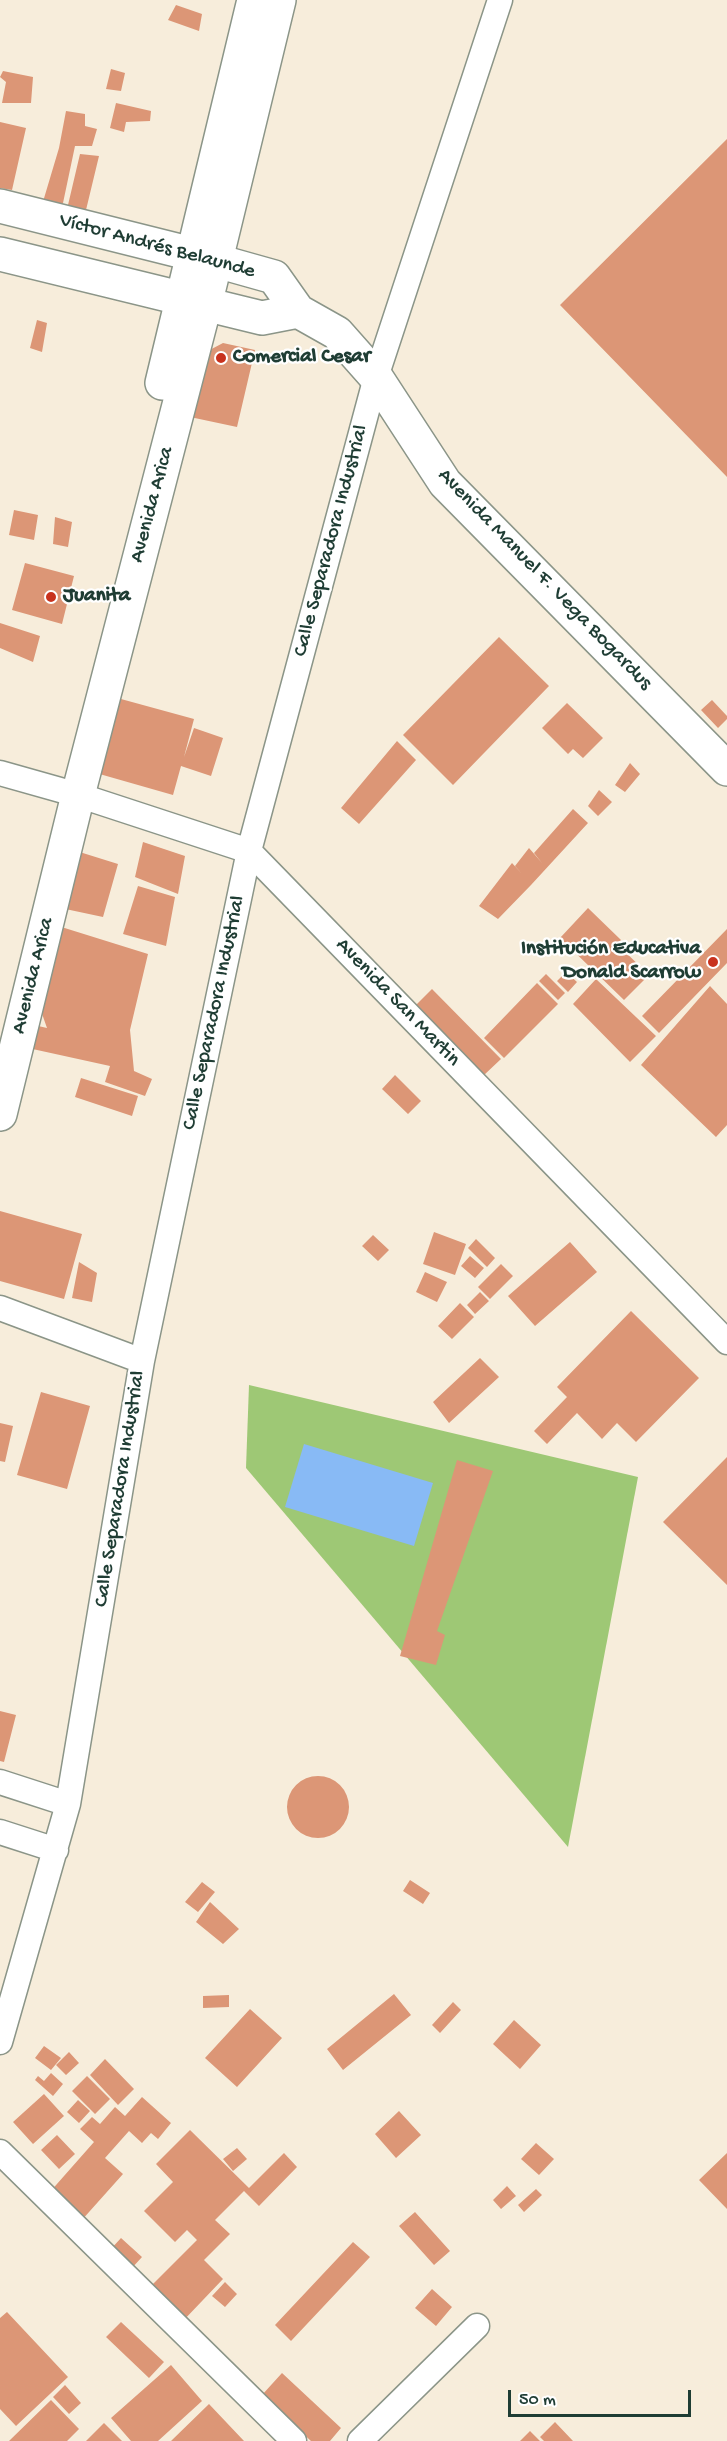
<!DOCTYPE html>
<html>
<head>
<meta charset="utf-8">
<style>
  body { margin:0 }
  #map { position:relative; width:727px; height:2441px; overflow:hidden; background:#f7eddb; font-family:"Gochi Hand",sans-serif }
  canvas { display:block }
  .scale { position:absolute; left:508px; top:2390px; width:183px; height:27px; box-sizing:border-box; border:3px solid #1f3d34; border-top:0; padding-left:8px; font-size:18px; line-height:21px; white-space:nowrap; color:#1f3d34; -webkit-text-stroke:4px #fff; paint-order:stroke }
</style>
</head>
<body>
<div id="map">
<canvas width="727" height="2441"></canvas>
<div class="scale">50 m</div>
</div>
<script>
const ctx = document.querySelector('canvas').getContext('2d');
ctx.lineJoin = 'round';
function fillPath(path, color) { ctx.fillStyle = color; ctx.fill(path, 'evenodd'); }
function trace(path, color, width, dash) { ctx.strokeStyle = color; ctx.lineWidth = width; ctx.lineCap = dash ? 'butt' : 'round'; ctx.setLineDash(dash || []); ctx.stroke(path); }
function drawText(font, color, halo, rows, align = 'center') {
  ctx.font = font + ' "Gochi Hand",sans-serif'; ctx.lineWidth = 4.5; ctx.setLineDash([]); ctx.textBaseline = 'middle'; ctx.strokeStyle = halo; ctx.fillStyle = color; for (const [text, x, y, turn = 0] of rows) {
    ctx.save(); ctx.translate(x, y); ctx.rotate((+turn || 0) * Math.PI / 180); ctx.textAlign = isNaN(turn) ? turn : align; if (halo) ctx.strokeText(text, 0, 0); ctx.fillText(text, 0, 0); ctx.restore();
  }
}
fillPath(new Path2D(`
  M 249,1385 L 638,1477 L 568,1847 L 246,1468 Z`), '#9ec875');
fillPath(new Path2D(`
  M 304,1444 L 433,1483 L 414,1546 L 285,1507 Z`), '#88baf5');
fillPath(new Path2D(`
  M 176,5 L 202,14 L 199,31 L 168,20 Z
  M 111,69 L 125,73 L 121,91 L 106,89 Z
  M 3,71 L 33,77 L 31,103 L 2,103 L 6,82 L 0,77 Z
  M 116,103 L 151,111 L 150,121 L 126,122 L 124,132 L 110,128 Z
  M 66,111 L 85,114 L 85,126 L 97,129 L 92,146 L 75,146 L 63,203 L 42,205 L 59,148 Z
  M 0,122 L 26,128 L 12,190 L 0,188 Z
  M 727,139 L 727,477 L 560,305 Z
  M 80,154 L 99,156 L 86,210 L 68,205 Z
  M 37,320 L 47,323 L 42,352 L 30,348 Z
  M 223,343 L 255,350 L 237,427 L 190,417 L 204,353 Z
  M 14,510 L 38,515 L 34,540 L 9,535 Z
  M 55,517 L 72,522 L 68,547 L 53,544 Z
  M 25,563 L 74,576 L 62,624 L 12,610 Z
  M 0,623 L 40,636 L 33,662 L 0,648 Z
  M 499,637 L 549,686 L 453,785 L 403,735 Z
  M 110,696 L 194,719 L 184,757 L 194,728 L 223,738 L 211,776 L 181,766 L 173,795 L 89,771 Z
  M 712,700 L 727,716 L 727,719 L 718,728 L 701,710 Z
  M 567,703 L 603,738 L 583,758 L 573,749 L 568,754 L 542,728 Z
  M 397,741 L 416,760 L 359,824 L 341,808 Z
  M 630,763 L 640,774 L 625,792 L 615,785 Z
  M 599,790 L 612,802 L 598,816 L 588,806 Z
  M 573,809 L 588,823 L 531,885 L 498,919 L 479,906 L 512,863 L 522,874 L 515,866 L 529,848 L 542,863 L 534,853 Z
  M 143,842 L 185,856 L 178,894 L 135,877 Z
  M 70,849 L 118,864 L 103,917 L 56,907 Z
  M 138,886 L 175,897 L 166,946 L 123,934 Z
  M 588,908 L 621,940 L 617,944 L 649,975 L 624,1000 L 560,938 Z
  M 55,925 L 148,954 L 130,1030 L 134,1071 L 152,1079 L 145,1096 L 105,1082 L 110,1066 L 28,1048 L 34,1025 L 47,1028 L 40,1008 Z
  M 727,929 L 727,963 L 659,1033 L 642,1016 Z
  M 566,972 L 577,982 L 568,992 L 557,981 Z
  M 546,974 L 565,993 L 558,1000 L 539,981 Z
  M 596,979 L 656,1036 L 630,1062 L 573,1004 Z
  M 537,983 L 558,1004 L 504,1058 L 484,1038 Z
  M 710,986 L 727,1004 L 727,1125 L 716,1137 L 641,1065 Z
  M 432,989 L 501,1059 L 483,1076 L 414,1007 Z
  M 395,1075 L 421,1101 L 408,1114 L 382,1089 Z
  M 81,1078 L 138,1096 L 132,1116 L 75,1097 Z
  M 0,1211 L 82,1234 L 64,1299 L 0,1281 Z
  M 434,1232 L 466,1244 L 455,1275 L 423,1264 Z
  M 373,1235 L 389,1250 L 378,1261 L 362,1246 Z
  M 476,1239 L 495,1258 L 487,1267 L 468,1248 Z
  M 570,1242 L 597,1272 L 535,1326 L 508,1296 Z
  M 470,1256 L 484,1268 L 475,1278 L 461,1266 Z
  M 79,1262 L 97,1273 L 92,1302 L 72,1298 Z
  M 501,1264 L 513,1276 L 490,1299 L 478,1287 Z
  M 425,1272 L 447,1282 L 437,1302 L 416,1292 Z
  M 480,1292 L 489,1301 L 475,1314 L 467,1305 Z
  M 460,1303 L 474,1317 L 452,1339 L 438,1326 Z
  M 631,1311 L 699,1378 L 636,1442 L 617,1423 L 602,1439 L 577,1413 L 547,1444 L 534,1431 L 567,1397 L 557,1387 Z
  M 480,1358 L 499,1377 L 449,1423 L 433,1402 Z
  M 41,1392 L 90,1406 L 67,1489 L 17,1475 Z
  M 0,1423 L 13,1426 L 5,1462 L 0,1461 Z
  M 727,1457 L 727,1585 L 663,1522 Z
  M 457,1460 L 493,1471 L 437,1631 L 445,1635 L 436,1665 L 400,1656 Z
  M 0,1711 L 16,1715 L 4,1762 L 0,1761 Z
  M287 1807a31 31 0 1 1 62 0a31 31 0 1 1-62 0Z
  M 410,1880 L 430,1893 L 423,1904 L 403,1891 Z
  M 202,1882 L 215,1892 L 198,1912 L 185,1902 Z
  M 210,1902 L 239,1929 L 223,1944 L 196,1922 Z
  M 394,1994 L 411,2015 L 343,2070 L 327,2049 Z
  M 229,1995 L 229,2007 L 203,2008 L 203,1996 Z
  M 453,2002 L 461,2010 L 440,2033 L 432,2025 Z
  M 250,2009 L 282,2038 L 237,2087 L 205,2058 Z
  M 514,2020 L 541,2045 L 520,2069 L 493,2044 Z
  M 44,2046 L 61,2058 L 51,2070 L 35,2058 Z
  M 69,2052 L 79,2063 L 66,2075 L 56,2065 Z
  M 105,2059 L 134,2089 L 118,2105 L 90,2075 Z
  M 51,2073 L 63,2084 L 53,2096 L 35,2080 L 38,2076 L 44,2081 Z
  M 87,2076 L 110,2099 L 95,2114 L 72,2091 Z
  M 44,2094 L 64,2116 L 33,2144 L 13,2122 Z
  M 142,2097 L 171,2123 L 158,2139 L 151,2133 L 142,2143 L 129,2131 L 105,2158 L 123,2174 L 81,2221 L 49,2193 L 94,2142 L 80,2129 L 92,2117 L 100,2124 L 115,2107 L 125,2116 Z
  M 78,2100 L 90,2111 L 79,2123 L 67,2112 Z
  M 399,2111 L 421,2135 L 396,2158 L 375,2134 Z
  M 190,2130 L 249,2188 L 284,2153 L 297,2167 L 259,2206 L 244,2191 L 215,2220 L 230,2234 L 204,2260 L 223,2279 L 182,2322 L 149,2288 L 197,2240 L 187,2230 L 175,2242 L 144,2211 L 173,2182 L 156,2164 Z
  M 57,2135 L 75,2154 L 59,2169 L 41,2150 Z
  M 536,2143 L 554,2159 L 539,2175 L 521,2159 Z
  M 237,2148 L 247,2159 L 233,2171 L 223,2159 Z
  M 727,2153 L 727,2209 L 699,2180 Z
  M 507,2186 L 516,2196 L 501,2209 L 493,2200 Z
  M 536,2189 L 542,2195 L 524,2212 L 518,2205 Z
  M 415,2212 L 450,2251 L 434,2265 L 399,2226 Z
  M 121,2238 L 142,2257 L 131,2269 L 110,2250 Z
  M 353,2242 L 370,2257 L 291,2341 L 275,2325 Z
  M 225,2282 L 237,2294 L 225,2307 L 212,2296 Z
  M 432,2289 L 452,2307 L 436,2326 L 415,2308 Z
  M 7,2312 L 68,2377 L 16,2426 L 0,2409 L 0,2318 Z
  M 121,2322 L 164,2362 L 149,2378 L 106,2337 Z
  M 171,2365 L 202,2401 L 158,2441 L 131,2441 L 111,2418 Z
  M 282,2373 L 341,2428 L 330,2441 L 311,2441 L 262,2395 Z
  M 65,2385 L 81,2403 L 69,2414 L 53,2397 Z
  M 51,2400 L 79,2429 L 67,2441 L 9,2441 Z
  M 209,2404 L 244,2441 L 171,2441 Z
  M 555,2422 L 573,2441 L 544,2441 L 540,2437 Z
  M 104,2423 L 122,2441 L 86,2441 Z
  M 530,2431 L 540,2441 L 520,2441 Z`), '#dc9676');
const street = new Path2D(`
  M 0,773 L 78,795 L 249,851 L 727,1342
  M 0,1308 L 142,1361
  M 0,1782 L 68,1804
  M 0,1832 L 56,1850
  M 0,2042 L 68,1804 L 142,1361 L 249,851 L 376,377 L 500,0
  M 0,2152 L 294,2441
  M 360,2441 L 477,2326`);
const secondary = new Path2D(`
  M 162,383 L 254,0
  M 0,1114 L 78,795 L 205,305 L 279,0`);
const primary = new Path2D(`
  M 0,206 L 192,254 L 274,277 L 298,311 L 337,333 L 376,377 L 445,483 L 727,769
  M 0,254 L 262,318 L 298,311`);
trace(street, '#8b9588', 27);
trace(secondary, '#8b9588', 36);
trace(primary, '#8b9588', 36);
trace(street, '#fff', 24);
trace(secondary, '#fff', 33);
trace(primary, '#fff', 33);
for (const [x, y, r, color] of [
  [221,358,6,"#c8321e"],
  [51,597,6,"#c8321e"],
  [713,962,6,"#c8321e"]
]) { const dot = new Path2D(); dot.arc(x, y, r, 0, 2 * Math.PI); ctx.fillStyle = color; ctx.fill(dot); trace(dot, '#fff', 2); }
drawText('21px', '#1f3d34', '#fff', [
  ["Víctor Andrés Belaunde",157,247,15],
  ["Avenida Arica",153,505,-75],
  ["Calle Separadora Industrial",332,541,-75],
  ["Avenida Manuel F. Vega Bogardus",544,580,46],
  ["Avenida Arica",34,976,-76],
  ["Avenida San Martin",397,1003,46],
  ["Calle Separadora Industrial",215,1013,-78],
  ["Calle Separadora Industrial",121,1489,-81]
]);
drawText('bold 21px', '#1f3d34', '#fff', [
  ["Comercial Cesar",233,358],
  ["Juanita",63,597],
  ["Institución Educativa",701,950,"right"],
  ["Donald Scarrow",701,974,"right"]
], 'left');
</script>
</body>
</html>
